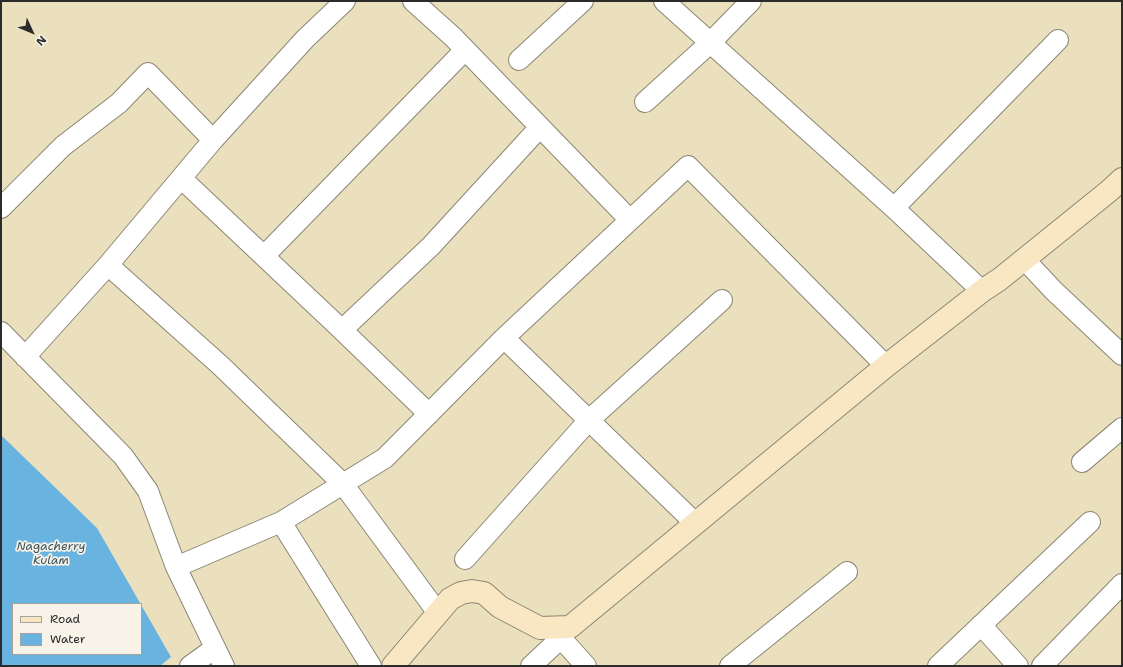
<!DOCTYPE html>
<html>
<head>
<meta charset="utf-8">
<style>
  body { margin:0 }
  #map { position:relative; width:1123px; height:667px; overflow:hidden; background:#ebe0be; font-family:"Shantell Sans",sans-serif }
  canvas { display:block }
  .frame { position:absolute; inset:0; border:2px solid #2b2b2b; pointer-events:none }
  .legend { position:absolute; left:12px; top:603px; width:130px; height:52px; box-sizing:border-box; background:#f7f3e8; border:1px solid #a5a39c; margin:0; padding:5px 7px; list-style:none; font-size:12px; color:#2b2b2b }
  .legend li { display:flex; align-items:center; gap:8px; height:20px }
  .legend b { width:20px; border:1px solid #a5a39c }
  .north { position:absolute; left:12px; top:12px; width:40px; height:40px; -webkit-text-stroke:3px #f7f3e8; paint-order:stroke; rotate:134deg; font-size:11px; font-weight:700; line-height:16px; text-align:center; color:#2b2b2b }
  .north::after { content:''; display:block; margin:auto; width:14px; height:18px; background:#2b2b2b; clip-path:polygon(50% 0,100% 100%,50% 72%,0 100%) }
</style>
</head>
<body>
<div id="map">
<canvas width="1123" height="667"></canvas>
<div class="frame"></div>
<ul class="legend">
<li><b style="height:5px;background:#f9e7c3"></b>Road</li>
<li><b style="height:11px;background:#68b3e0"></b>Water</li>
</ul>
<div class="north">N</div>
</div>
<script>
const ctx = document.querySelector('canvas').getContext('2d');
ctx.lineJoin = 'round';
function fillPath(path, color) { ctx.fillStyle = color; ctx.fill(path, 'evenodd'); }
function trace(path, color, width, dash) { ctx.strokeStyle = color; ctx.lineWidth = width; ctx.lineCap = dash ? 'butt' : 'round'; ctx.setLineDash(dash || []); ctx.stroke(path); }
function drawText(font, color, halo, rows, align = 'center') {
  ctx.font = font + ' "Shantell Sans",sans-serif'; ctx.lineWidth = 3.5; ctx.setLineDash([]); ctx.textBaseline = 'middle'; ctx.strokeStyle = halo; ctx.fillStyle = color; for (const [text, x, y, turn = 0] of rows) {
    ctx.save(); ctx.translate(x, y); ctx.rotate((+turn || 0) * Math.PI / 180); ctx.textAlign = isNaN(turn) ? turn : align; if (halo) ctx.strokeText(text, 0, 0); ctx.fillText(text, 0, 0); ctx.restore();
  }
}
fillPath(new Path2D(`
  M 1,435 L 97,528 L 171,657 L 160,666 L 1,666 ZM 13,604 L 141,604 L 141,654 L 13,654 Z`), '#68b3e0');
const minor = new Path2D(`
  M 413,1 L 453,37 L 630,220
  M 664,1 L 894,208 L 982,291
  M 519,60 L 583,1
  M 645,102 L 710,43 L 751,1
  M 181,178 L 342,330 L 429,414
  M 1,208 L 63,146 L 119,103 L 148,73 L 213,140
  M 894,208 L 1058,40
  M 264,256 L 465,50
  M 1025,260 L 1053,290 L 1122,355
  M 108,265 L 220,365 L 343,484 L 438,613
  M 342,330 L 431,246 L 540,127
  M 1,332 L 123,456 L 148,491 L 176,567 L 224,666
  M 504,338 L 695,523
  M 25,357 L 108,265 L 213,140 L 305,39 L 345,1
  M 1082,462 L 1122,428
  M 281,522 L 371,666
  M 465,559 L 589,420 L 722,300
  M 176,567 L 281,522 L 385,458 L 504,338 L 688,166 L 886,366
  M 981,625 L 1018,666
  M 552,628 L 586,666
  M 190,666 L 215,648
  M 531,666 L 561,638
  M 730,666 L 847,572
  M 938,666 L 1090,522
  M 1042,666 L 1122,584`);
const secondary = new Path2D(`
  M 393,666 L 450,599 L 461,593 L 472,591 L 484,593 L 500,607 L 540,628 L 570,627 L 886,366 L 982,291 L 1000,279 L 1109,191 L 1122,179`);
trace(minor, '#8b8674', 22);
trace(secondary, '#8b8674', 24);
trace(minor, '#fff', 20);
trace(secondary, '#f9e7c3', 22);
drawText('italic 12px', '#3d5461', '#f7f3e8', [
  ["Nagacherry",51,547],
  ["Kulam",51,561]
]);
</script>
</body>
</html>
